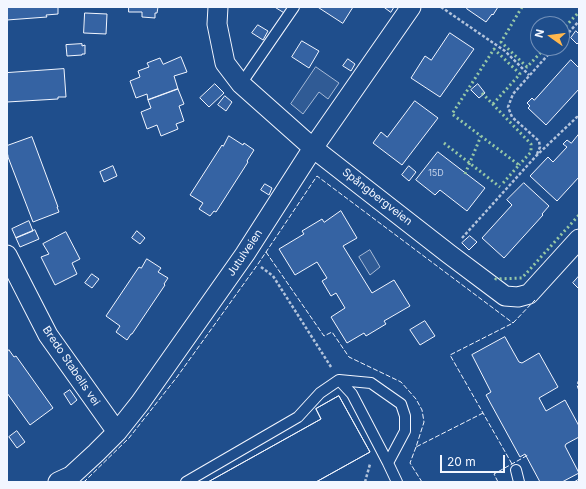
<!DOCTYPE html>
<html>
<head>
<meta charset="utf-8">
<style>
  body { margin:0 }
  #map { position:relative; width:586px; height:489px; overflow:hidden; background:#1f4e8c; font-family:Inter,sans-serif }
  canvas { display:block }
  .frame { position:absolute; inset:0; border:8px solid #f2f6ff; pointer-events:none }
  .north { position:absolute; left:530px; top:16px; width:40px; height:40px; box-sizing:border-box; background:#1f4e8c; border:1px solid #7391ba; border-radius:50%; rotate:284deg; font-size:11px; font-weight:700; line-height:16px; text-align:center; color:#f2f6ff }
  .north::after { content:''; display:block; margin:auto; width:14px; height:18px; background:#ffb74d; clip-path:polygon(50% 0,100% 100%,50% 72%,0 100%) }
  .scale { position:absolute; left:440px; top:455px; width:65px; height:18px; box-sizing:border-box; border:2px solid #f2f6ff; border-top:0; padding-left:5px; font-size:12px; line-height:14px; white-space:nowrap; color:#f2f6ff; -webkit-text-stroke:3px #1f4e8c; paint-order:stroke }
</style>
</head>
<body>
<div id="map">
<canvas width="586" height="489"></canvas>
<div class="frame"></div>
<div class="north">N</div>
<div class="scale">20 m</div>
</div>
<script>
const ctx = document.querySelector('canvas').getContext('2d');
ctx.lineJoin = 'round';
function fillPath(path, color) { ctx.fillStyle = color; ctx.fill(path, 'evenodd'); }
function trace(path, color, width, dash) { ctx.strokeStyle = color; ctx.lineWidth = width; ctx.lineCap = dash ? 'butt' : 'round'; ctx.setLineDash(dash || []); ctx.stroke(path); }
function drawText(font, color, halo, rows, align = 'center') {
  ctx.font = font + ' Inter,sans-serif'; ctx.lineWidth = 3; ctx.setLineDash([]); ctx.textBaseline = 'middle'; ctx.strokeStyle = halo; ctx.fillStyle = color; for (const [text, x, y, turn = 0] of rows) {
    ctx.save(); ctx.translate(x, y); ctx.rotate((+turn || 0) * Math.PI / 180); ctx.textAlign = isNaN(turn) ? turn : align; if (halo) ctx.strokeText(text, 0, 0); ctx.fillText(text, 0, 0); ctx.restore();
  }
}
const built = new Path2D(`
  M 316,67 L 339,83 L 328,99 L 319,92 L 303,114 L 291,104 Z
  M 370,250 L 380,267 L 370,275 L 359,257 Z`);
fillPath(built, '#305b95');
trace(built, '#a8bbd7', 1);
const building = new Path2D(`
  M 7,7 L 58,7 L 58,14 L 46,15 L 47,17 L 7,20 Z
  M 129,7 L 158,7 L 157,13 L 155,13 L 155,18 L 142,17 L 142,12 L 129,12 Z
  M 275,7 L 289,7 L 285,13 Z
  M 318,7 L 353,7 L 343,23 Z
  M 384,7 L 394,7 L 391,12 Z
  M 468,7 L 498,7 L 493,15 L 492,14 L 486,22 L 467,9 Z
  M 85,13 L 107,14 L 106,34 L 84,33 Z
  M 258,25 L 268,31 L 263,40 L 252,33 Z
  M 576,31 L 579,34 L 579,42 L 577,44 L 571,38 Z
  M 450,33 L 474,49 L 440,97 L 411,78 L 425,56 L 431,60 Z
  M 302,41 L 319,51 L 309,68 L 292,57 Z
  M 82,44 L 82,46 L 85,45 L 85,54 L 82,54 L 82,55 L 67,56 L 66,45 Z
  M 181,57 L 187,72 L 174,76 L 178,89 L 148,100 L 147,94 L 136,98 L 130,81 L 140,77 L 138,71 L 149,67 L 147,63 L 160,58 L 163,64 Z
  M 348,59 L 355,64 L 351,71 L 343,66 Z
  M 571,60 L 579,68 L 579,89 L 546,125 L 528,108 L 530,106 L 527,103 L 532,98 L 534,100 Z
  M 64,69 L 66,97 L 58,97 L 58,99 L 7,102 L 7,73 Z
  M 215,84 L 224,93 L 209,107 L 200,98 Z
  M 478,84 L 485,93 L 479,98 L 471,90 Z
  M 178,89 L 184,104 L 179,106 L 184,121 L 176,124 L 178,129 L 161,136 L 157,125 L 147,129 L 141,112 L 151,108 L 148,100 Z
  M 225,96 L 232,102 L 226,111 L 218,105 Z
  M 415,101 L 438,118 L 402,165 L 373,143 L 381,132 L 387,137 Z
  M 579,134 L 579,177 L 557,201 L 530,176 L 548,157 L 553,162 L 567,147 L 563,144 L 567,140 L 571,143 Z
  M 229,136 L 243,145 L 244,143 L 254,150 L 247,161 L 248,162 L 216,212 L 214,211 L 210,216 L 199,209 L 203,203 L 190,195 L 222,145 L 223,146 Z
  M 32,137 L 58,207 L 57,207 L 59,212 L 33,222 L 8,157 L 8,156 L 7,152 L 7,146 Z
  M 438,152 L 485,188 L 467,211 L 440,190 L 435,195 L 416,180 Z
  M 113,166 L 117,176 L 104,182 L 100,172 Z
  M 409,166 L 416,172 L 409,181 L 402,175 Z
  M 524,183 L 549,206 L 542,214 L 543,215 L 504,258 L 482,238 L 512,205 L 507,200 Z
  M 265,184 L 272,188 L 269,195 L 261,190 Z
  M 341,211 L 357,238 L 343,246 L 372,293 L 394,280 L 410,306 L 384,321 L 386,324 L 366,336 L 364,333 L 347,343 L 331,317 L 345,308 L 336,293 L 331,296 L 322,281 L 327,278 L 317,262 L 295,275 L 279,249 L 304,234 L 302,231 L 322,219 L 324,222 Z
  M 29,221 L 33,231 L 16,238 L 12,229 Z
  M 35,230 L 39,239 L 20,247 L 16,238 Z
  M 137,231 L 145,238 L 140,244 L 132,238 Z
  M 66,232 L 80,259 L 72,263 L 77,274 L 55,285 L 41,257 L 49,254 L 43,244 Z
  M 470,236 L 477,242 L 469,250 L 462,243 Z
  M 147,259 L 161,268 L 158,272 L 168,278 L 164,284 L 165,285 L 132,334 L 131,334 L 127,340 L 116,332 L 120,326 L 106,316 L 139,267 L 141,268 Z
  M 92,274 L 99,279 L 92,288 L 85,283 Z
  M 579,276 L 579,289 L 573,283 Z
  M 425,321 L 435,336 L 420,345 L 410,330 Z
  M 505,337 L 519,362 L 522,363 L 539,353 L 558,387 L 539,398 L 546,411 L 565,400 L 579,426 L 579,437 L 566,444 L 565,446 L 579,473 L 562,482 L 540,482 L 525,454 L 520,457 L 486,395 L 491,392 L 472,355 Z
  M 9,350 L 14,357 L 16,356 L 53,408 L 30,425 L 7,393 L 7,352 Z
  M 70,390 L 77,400 L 71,405 L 64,394 Z
  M 339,396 L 370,452 L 316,482 L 208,482 L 321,419 L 316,409 Z
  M 339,396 L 370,452 L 316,482 L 208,482 L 321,419 L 316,409 Z
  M 17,431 L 25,442 L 17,448 L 9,437 Z`);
fillPath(building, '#3563a3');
trace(building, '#f2f6ff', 1);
const service = new Path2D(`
  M 241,84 L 294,7
  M 339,380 L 352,394 L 388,463
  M 516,470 L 519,482
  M 186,482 L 298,417 L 320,393 L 339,380 L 371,383 L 401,404 L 405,416 L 405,431 L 388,463 L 397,482`);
const minor = new Path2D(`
  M 218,7 L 217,24 L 225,63 L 241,84 L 313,148 L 449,254 L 505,296 L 518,297 L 529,294 L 579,239
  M 7,255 L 48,335 L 117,432
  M 58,482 L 71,476 L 96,453 L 117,432 L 140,403 L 245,254 L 313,148 L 411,7`);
trace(service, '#f2f6ff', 12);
trace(minor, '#f2f6ff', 21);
trace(new Path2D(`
  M 441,7 L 505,51 L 529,75
  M 562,40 L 579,21
  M 537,154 L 540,147 L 539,141 L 512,117 L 508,107 L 513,94 L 554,48
  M 462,238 L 536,156 L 577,117 L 579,119
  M 261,267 L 273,276 L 331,367
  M 365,482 L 370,464`), '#b3c4dc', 2.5, [3, 2]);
trace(service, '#1f4e8c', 10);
trace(minor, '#1f4e8c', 19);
trace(new Path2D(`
  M 522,7 L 501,42 L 527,67 L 545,48
  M 562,30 L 579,12
  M 482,93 L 531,144 L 531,152 L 519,165
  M 493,104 L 520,74 L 494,49 L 452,114 L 519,165 L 503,183
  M 444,143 L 500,187
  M 465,174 L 481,136
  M 495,278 L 496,279 L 522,278 L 579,215`), '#97c8a6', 3, [2, 3]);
trace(new Path2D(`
  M 266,252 L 324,336 L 332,332 L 349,357 L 401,382 L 416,399 L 422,410 L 424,422 L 416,447 L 483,413
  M 579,379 L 577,385 L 579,391
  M 416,447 L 410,463 L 422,482
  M 512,464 L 450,355 L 513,323 L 535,300
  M 83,482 L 85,481 L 129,438 L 177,377 L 258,264 L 317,176 L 513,323
  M 498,482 L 494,474 L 528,455
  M 574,482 L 579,479`), '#f2f6ff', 1, [5, 2]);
drawText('9px', '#c3d1e8', null, [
  ["15D",436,173]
]);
drawText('11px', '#f2f6ff', '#1f4e8c', [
  ["Spångbergveien",377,197,38],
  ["Jutulveien",245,253,-56],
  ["Bredo Stabells vei",71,366,56]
]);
</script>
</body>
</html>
